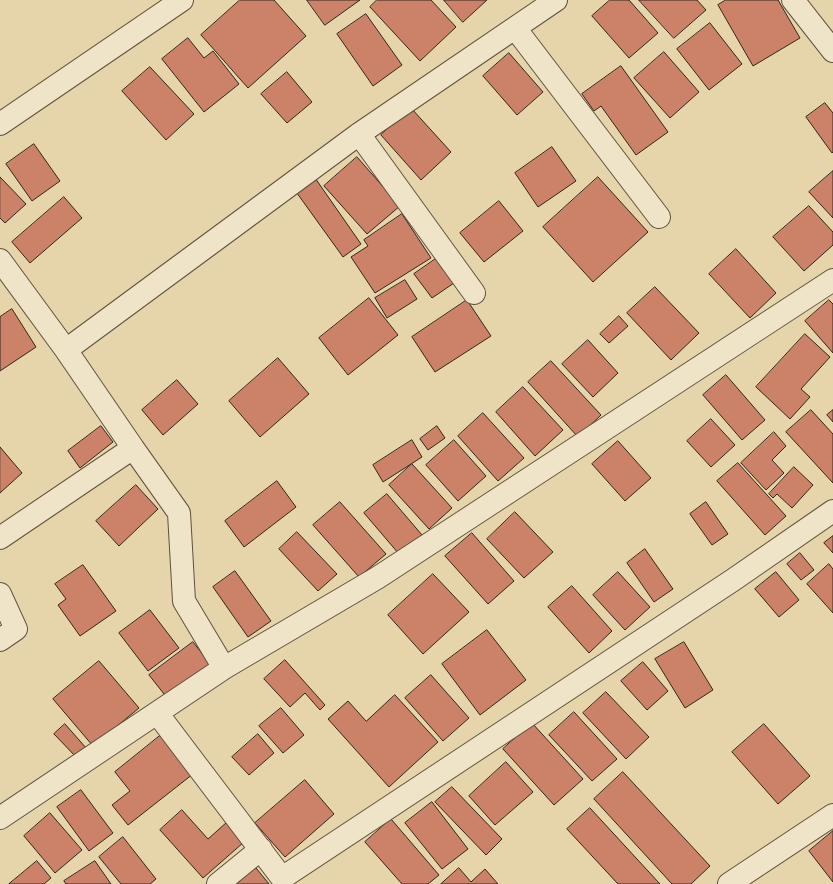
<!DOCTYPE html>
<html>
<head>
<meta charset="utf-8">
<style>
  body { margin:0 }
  canvas { display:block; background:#e6d5aa }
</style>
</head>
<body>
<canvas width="833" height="884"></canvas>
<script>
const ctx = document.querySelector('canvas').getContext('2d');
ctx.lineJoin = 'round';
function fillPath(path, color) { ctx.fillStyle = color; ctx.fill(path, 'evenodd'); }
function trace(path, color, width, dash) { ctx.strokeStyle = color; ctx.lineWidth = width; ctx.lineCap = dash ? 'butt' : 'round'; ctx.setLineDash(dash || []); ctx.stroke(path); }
const building = new Path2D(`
  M 240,0 L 274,0 L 306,36 L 248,88 L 201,35 Z
  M 307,0 L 360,0 L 325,25 Z
  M 377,0 L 431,0 L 456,27 L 420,61 L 370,7 Z
  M 444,0 L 487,0 L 463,22 Z
  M 610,0 L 629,0 L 658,33 L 629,58 L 592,16 Z
  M 639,0 L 697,0 L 706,10 L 674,38 Z
  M 726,0 L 778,0 L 800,38 L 753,66 L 718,5 Z
  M 366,14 L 402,65 L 373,86 L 337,34 Z
  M 710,23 L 742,64 L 709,90 L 677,49 Z
  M 188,38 L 204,58 L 213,51 L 239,84 L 204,112 L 162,59 Z
  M 664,52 L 699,92 L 670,118 L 634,78 Z
  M 509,53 L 543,92 L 517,115 L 483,76 Z
  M 621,66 L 668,132 L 636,155 L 601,106 L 594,111 L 582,94 Z
  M 150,67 L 194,114 L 166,140 L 122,91 Z
  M 287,72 L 312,102 L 287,123 L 261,94 Z
  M 825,103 L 833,113 L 833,152 L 832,153 L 806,117 Z
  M 411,108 L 451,152 L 421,180 L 381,135 Z
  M 34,144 L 60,181 L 32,201 L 6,164 Z
  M 552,147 L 576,181 L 538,207 L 515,173 Z
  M 357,157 L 400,206 L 367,234 L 324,186 Z
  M 833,171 L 833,218 L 809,192 Z
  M 313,175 L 361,244 L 343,257 L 294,189 Z
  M 0,177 L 26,204 L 5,223 L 0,218 Z
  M 598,177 L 648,232 L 593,282 L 543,227 Z
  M 64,197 L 82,218 L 30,263 L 12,242 Z
  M 499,201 L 523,231 L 484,262 L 460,233 Z
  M 809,206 L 833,232 L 833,245 L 804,271 L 773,237 Z
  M 402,214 L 431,258 L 375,293 L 351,257 L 368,246 L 364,240 Z
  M 736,249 L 776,293 L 750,318 L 709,274 Z
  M 437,258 L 454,283 L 432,298 L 414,274 Z
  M 405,280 L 417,299 L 387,318 L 375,298 Z
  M 655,287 L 699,333 L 671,360 L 627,313 Z
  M 369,298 L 398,335 L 348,375 L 319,338 Z
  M 467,300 L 491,336 L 435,372 L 412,337 Z
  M 829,300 L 833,304 L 833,353 L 805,321 Z
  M 12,309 L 36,347 L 0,371 L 0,317 Z
  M 619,316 L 628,326 L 609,343 L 600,334 Z
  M 805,334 L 830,357 L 801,389 L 810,397 L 790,419 L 756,387 Z
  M 588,340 L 618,373 L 593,397 L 562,364 Z
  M 278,358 L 309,394 L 260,437 L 229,401 Z
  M 551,361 L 601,415 L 578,437 L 528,382 Z
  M 726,375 L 765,420 L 742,440 L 703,395 Z
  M 177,380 L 198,404 L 163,435 L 142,410 Z
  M 523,387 L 563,430 L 535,456 L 496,412 Z
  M 811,410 L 833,434 L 833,483 L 786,432 Z
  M 833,410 L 833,422 L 827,415 Z
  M 483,413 L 524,458 L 498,481 L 458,436 Z
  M 711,419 L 735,445 L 711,467 L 687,441 Z
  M 101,426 L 113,442 L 80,468 L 68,451 Z
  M 437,426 L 445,438 L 428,450 L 420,439 Z
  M 774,432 L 786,446 L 772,460 L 784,473 L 766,490 L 741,463 Z
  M 412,440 L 422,457 L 383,482 L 373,465 Z
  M 454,440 L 486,476 L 458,501 L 426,465 Z
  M 618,441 L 651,478 L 625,501 L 592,464 Z
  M 0,447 L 22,473 L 0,493 Z
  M 738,463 L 786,516 L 765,535 L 717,481 Z
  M 412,464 L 452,508 L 429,529 L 389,485 Z
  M 794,467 L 813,485 L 792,508 L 777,494 L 773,498 L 769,494 Z
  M 277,481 L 296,507 L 244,547 L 225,521 Z
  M 136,485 L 158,509 L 119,546 L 96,521 Z
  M 387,494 L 422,535 L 399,554 L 364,513 Z
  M 340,502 L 386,554 L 359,577 L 313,525 Z
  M 706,502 L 728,534 L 712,545 L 690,514 Z
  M 515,512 L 553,552 L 524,578 L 487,539 Z
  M 297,532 L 337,574 L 318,591 L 279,549 Z
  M 472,533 L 514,581 L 488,604 L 445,556 Z
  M 833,536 L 833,553 L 824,543 Z
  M 645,549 L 673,589 L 654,602 L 627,563 Z
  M 800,553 L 814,570 L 801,580 L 787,564 Z
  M 829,564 L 833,569 L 833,613 L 807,584 Z
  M 83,565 L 116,611 L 80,636 L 58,605 L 66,599 L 55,584 Z
  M 235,571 L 271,621 L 248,637 L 213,587 Z
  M 618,572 L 650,607 L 625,630 L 593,595 Z
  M 776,572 L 799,600 L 779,617 L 755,589 Z
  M 433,574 L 469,612 L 423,654 L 388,615 Z
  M 572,586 L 612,631 L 589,653 L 548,607 Z
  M 150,610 L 179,648 L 148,671 L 119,633 Z
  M 487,630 L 526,680 L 480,715 L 442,664 Z
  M 193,642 L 212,666 L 168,699 L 149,675 Z
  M 684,642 L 713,690 L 685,708 L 655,659 Z
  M 285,660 L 325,705 L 320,710 L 305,693 L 290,707 L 264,679 Z
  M 99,661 L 139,708 L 93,746 L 53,699 Z
  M 643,662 L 668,691 L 647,710 L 621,681 Z
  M 431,675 L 469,718 L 443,741 L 405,698 Z
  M 606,692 L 649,737 L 626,759 L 583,713 Z
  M 395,695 L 438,742 L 389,787 L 328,719 L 348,701 L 366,721 Z
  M 281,708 L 304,735 L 283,753 L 259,726 Z
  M 574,712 L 617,759 L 592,781 L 549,735 Z
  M 532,723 L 583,779 L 554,805 L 503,749 Z
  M 65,724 L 87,749 L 77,758 L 54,734 Z
  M 764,724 L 810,776 L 778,804 L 732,752 Z
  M 258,734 L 274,753 L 249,775 L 232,757 Z
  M 161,735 L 193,774 L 128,825 L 112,805 L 130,791 L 115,772 Z
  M 506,762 L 533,792 L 495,825 L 469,796 Z
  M 623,772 L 710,866 L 691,884 L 672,884 L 594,799 Z
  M 305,780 L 334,814 L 285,857 L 255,823 Z
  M 452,787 L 502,839 L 486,855 L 435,802 Z
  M 81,790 L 113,833 L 89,851 L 57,807 Z
  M 432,802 L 468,849 L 442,869 L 405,823 Z
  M 590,808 L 660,884 L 618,884 L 567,829 Z
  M 182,810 L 208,839 L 227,822 L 244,842 L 203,878 L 160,830 Z
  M 50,813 L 82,850 L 55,873 L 24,836 Z
  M 391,819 L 439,875 L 428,884 L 402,884 L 365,842 Z
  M 833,831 L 833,882 L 809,851 Z
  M 123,837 L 156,879 L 150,884 L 121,884 L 99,857 Z
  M 37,861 L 51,878 L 44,884 L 9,884 Z
  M 95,861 L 111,884 L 66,884 L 64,881 Z
  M 256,868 L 269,884 L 236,884 Z
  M 459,868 L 471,882 L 485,869 L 498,884 L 441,884 Z`);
fillPath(building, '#cb8268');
trace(building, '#32261a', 1);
const minor = new Path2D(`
  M 793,0 L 833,51
  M 515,28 L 659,217
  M 0,124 L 182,0
  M 359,134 L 474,293
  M 0,260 L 66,350 L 133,448 L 0,538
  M 66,350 L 359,134 L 556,0
  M 133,448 L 179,513 L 184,601 L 224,668
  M 0,594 L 16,629 L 0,640
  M 157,713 L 282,878 L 733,580 L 833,511
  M 0,818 L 224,668 L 377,578 L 833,280
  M 218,884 L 261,849
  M 729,884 L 833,815`);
trace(minor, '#5f523e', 24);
trace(minor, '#efe4c8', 22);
</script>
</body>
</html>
